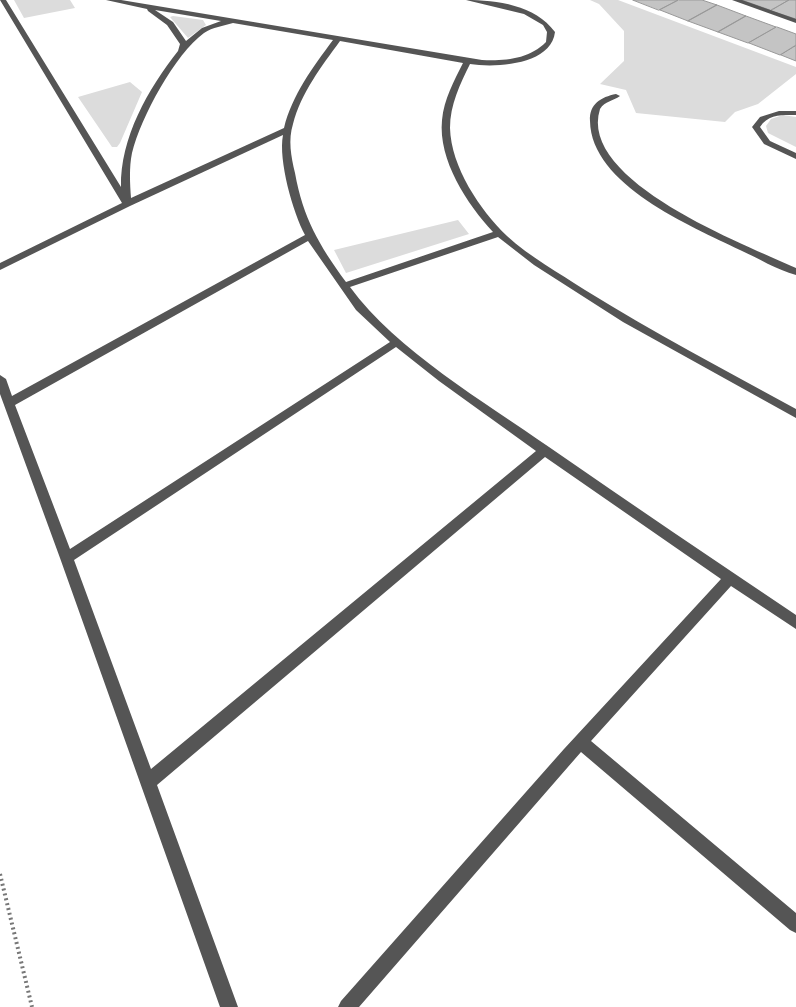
<!DOCTYPE html>
<html>
<head>
<meta charset="utf-8">
<style>
  body { margin:0 }
  canvas { display:block; background:#fff }
</style>
</head>
<body>
<canvas width="796" height="1007"></canvas>
<script>
const ctx = document.querySelector('canvas').getContext('2d');
ctx.lineJoin = 'round';
function fillPath(path, color) { ctx.fillStyle = color; ctx.fill(path, 'evenodd'); }
function trace(path, color, width, dash) { ctx.strokeStyle = color; ctx.lineWidth = width; ctx.lineCap = dash ? 'butt' : 'round'; ctx.setLineDash(dash || []); ctx.stroke(path); }
fillPath(new Path2D(`
  M 14,0 L 70,0 L 75,8 L 24,18 Z
  M 590,0 L 618,0 L 796,67 L 796,74 L 758,104 L 735,112 L 725,122 L 636,113 L 626,90 L 600,84 L 624,61 L 624,31 L 599,4 Z
  M 173,16 L 203,20 L 206,25 L 188,38 L 170,17 Z
  M 130,82 L 142,92 L 120,143 L 117,147 L 112,147 L 78,97 Z
  M 783,115 L 796,117 L 796,147 L 768,133 L 766,126 L 771,119 Z
  M 458,220 L 469,234 L 346,273 L 334,250 Z`), '#dcdcdc');
const building = new Path2D(`
  M 633,0 L 678,0 L 659,10 Z
  M 679,0 L 702,0 L 717,5 L 688,21 L 660,10 Z
  M 742,0 L 789,0 L 771,10 Z
  M 789,0 L 796,0 L 796,19 L 771,11 Z
  M 717,5 L 746,16 L 718,32 L 688,21 Z
  M 746,16 L 776,27 L 748,43 L 718,32 Z
  M 777,27 L 796,34 L 796,45 L 780,55 L 749,43 Z
  M 796,46 L 796,61 L 781,55 Z`);
fillPath(building, '#c4c4c4');
trace(building, '#999', 1);
trace(new Path2D(`
  M 0,874 L 32,1007`), '#777', 4, [2, 3]);
fillPath(new Path2D(`
  M 0,0 L 6,0 L 121,187 C 120,138 148,89 178,51 L 180,44 L 167,25 L 148,11 L 147,9 L 106,0 L 121,0 L 482,60 C 506,61 529,59 546,42 L 547,32 L 543,25 L 524,14 L 466,0 C 497,0 535,5 555,32 C 551,65 496,68 470,64 C 460,84 450,105 450,128 C 451,167 480,210 507,236 C 530,257 559,273 585,290 C 654,333 725,370 796,409 L 796,418 L 623,322 L 534,265 L 498,237 L 350,287 C 396,350 486,403 549,447 C 631,504 714,560 796,615 L 796,629 L 731,586 L 591,741 L 796,913 L 796,933 L 790,930 L 581,752 L 359,1007 L 338,1007 L 341,1001 L 564,749 L 721,579 L 545,457 L 157,785 L 238,1007 L 220,1007 L 60,558 L 0,394 L 0,375 L 6,379 L 12,396 L 305,235 C 293,213 278,160 283,135 L 130,206 L 0,270 L 0,263 L 122,203 ZM 155,10 L 221,21 L 202,28 L 186,41 L 173,22 ZM 233,23 L 333,40 C 313,67 292,95 284,128 L 131,198 C 130,184 129,167 132,153 C 141,117 175,54 204,33 C 213,27 223,26 233,23 ZM 340,41 L 463,63 C 454,81 444,99 442,120 C 438,160 467,204 493,232 L 346,282 C 319,245 303,218 295,173 C 291,156 288,140 293,124 C 301,93 321,67 340,41 ZM 308,241 L 356,310 L 390,342 L 70,549 L 15,405 ZM 396,347 L 439,381 L 536,451 L 151,769 L 74,560 Z
  M 732,0 L 742,0 L 796,19 L 796,23 Z
  M 616,94 L 620,96 C 613,101 605,101 600,109 C 577,181 746,245 796,268 L 796,275 C 777,270 758,258 740,250 C 691,226 591,185 590,121 C 589,104 601,97 616,94 Z
  M 779,111 L 796,111 L 796,115 C 782,115 768,114 760,127 L 770,141 L 796,153 L 796,159 L 764,144 L 752,127 L 760,117 Z`), '#555');
</script>
</body>
</html>
